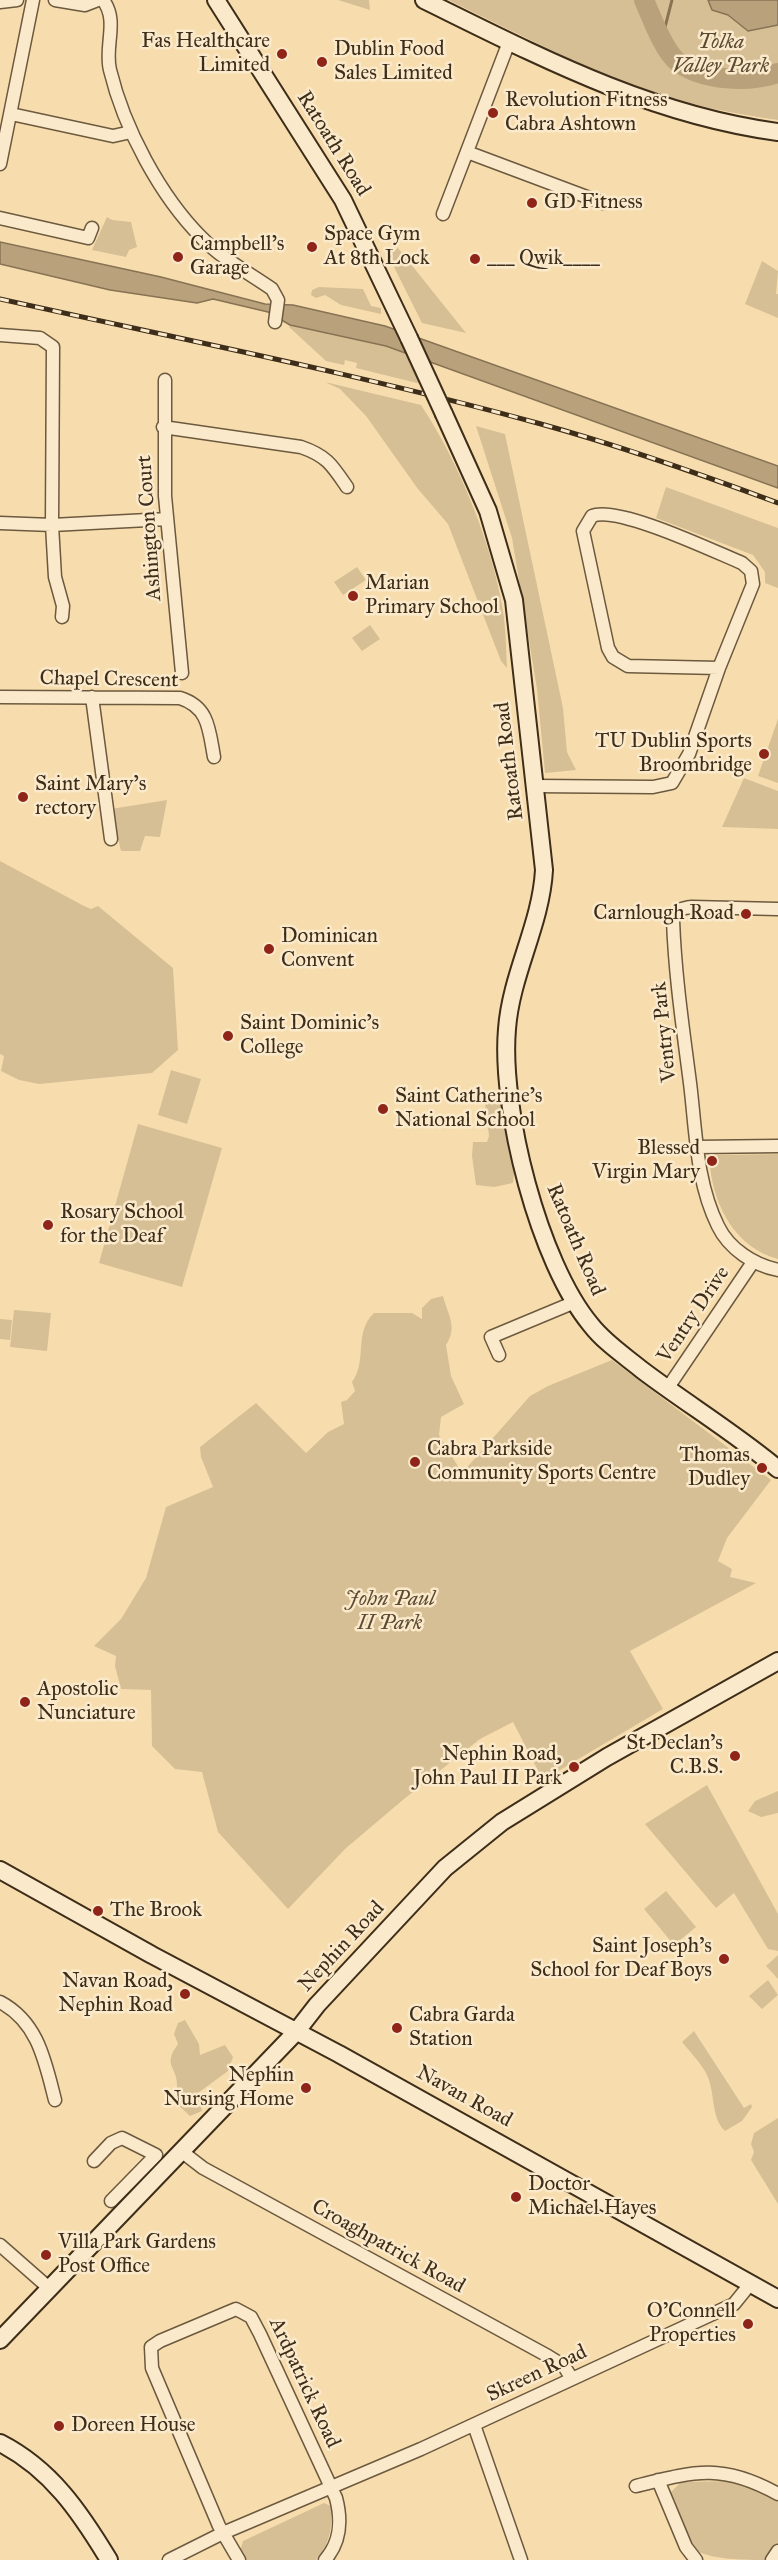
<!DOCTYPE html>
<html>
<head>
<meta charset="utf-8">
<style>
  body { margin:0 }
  canvas { display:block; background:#f7ddae }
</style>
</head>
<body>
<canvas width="778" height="2560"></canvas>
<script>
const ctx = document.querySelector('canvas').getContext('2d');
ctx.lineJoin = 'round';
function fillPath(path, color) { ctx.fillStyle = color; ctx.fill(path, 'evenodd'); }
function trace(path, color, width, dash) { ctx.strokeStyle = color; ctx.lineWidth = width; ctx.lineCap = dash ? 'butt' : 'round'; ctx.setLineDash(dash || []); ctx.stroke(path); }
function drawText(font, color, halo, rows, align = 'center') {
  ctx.font = font + ' "IM FELL Great Primer",serif'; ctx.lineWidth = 5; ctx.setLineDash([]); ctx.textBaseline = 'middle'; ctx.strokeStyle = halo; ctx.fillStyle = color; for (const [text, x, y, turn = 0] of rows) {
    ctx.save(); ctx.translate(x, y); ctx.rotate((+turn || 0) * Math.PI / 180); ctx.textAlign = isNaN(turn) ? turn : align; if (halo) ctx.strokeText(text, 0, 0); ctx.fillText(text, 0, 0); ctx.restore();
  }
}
fillPath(new Path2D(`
  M 338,0 L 369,0 L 370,10 Z
  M 448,0 L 778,0 L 778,120 C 736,114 693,106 653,92 C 582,68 515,32 448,0 Z
  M 107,217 L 112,220 L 131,222 L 137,247 L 129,250 L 126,257 L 92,250 Z
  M 398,248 L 466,333 L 422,323 L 388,255 Z
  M 762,261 L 778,271 L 776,294 L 778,294 L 778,318 L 745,304 Z
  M 319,287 L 363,289 L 371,306 L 381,308 L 381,314 L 341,305 L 325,295 L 316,298 L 311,295 L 312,290 Z
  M 290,325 L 386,346 L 407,353 L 421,384 L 356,368 L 357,363 L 345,360 L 344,365 L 326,361 L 289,327 Z
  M 325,382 L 421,405 C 459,462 495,550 504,618 C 506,634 506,652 507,668 L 501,661 L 448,524 L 418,489 L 366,416 L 340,389 Z
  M 476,426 L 505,434 L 563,708 L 567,752 L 576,770 L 545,773 L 537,689 L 512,538 Z
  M 666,487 L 778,528 L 778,588 L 765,583 L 765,572 L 753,555 L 656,518 Z
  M 357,567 L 366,580 L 343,595 L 334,582 Z
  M 370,625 L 380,639 L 362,651 L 352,638 Z
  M 778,719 L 778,783 L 758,776 Z
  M 744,778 L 778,791 L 778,829 L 722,827 Z
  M 167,800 L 160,837 L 145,836 L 140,851 L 121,851 L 111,809 Z
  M 0,861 L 84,906 L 91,909 L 98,906 L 173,968 L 178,1050 L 152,1073 L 39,1084 L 19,1080 L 1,1071 L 4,1056 L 0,1054 Z
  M 171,1070 L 201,1079 L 187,1124 L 158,1115 Z
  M 493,1096 L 500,1098 L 515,1163 L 513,1183 L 494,1187 L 476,1185 L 472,1156 L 473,1142 L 487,1142 L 489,1136 L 485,1104 Z
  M 138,1124 L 222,1148 L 182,1287 L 99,1263 Z
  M 778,1154 L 778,1259 C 736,1248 714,1207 710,1166 L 713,1158 L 718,1155 Z
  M 443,1296 C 448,1315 458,1327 446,1345 L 451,1376 L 464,1404 L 441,1417 L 439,1435 L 462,1473 L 530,1396 L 548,1386 L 612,1360 L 771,1480 L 727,1538 L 718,1561 L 732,1569 L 730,1577 L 756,1583 L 630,1651 L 663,1709 L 543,1780 L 513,1722 L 480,1739 L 404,1799 L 345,1849 L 288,1909 L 218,1832 L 202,1772 L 175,1769 L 152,1746 L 151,1690 L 121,1689 L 115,1666 L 116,1656 L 94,1646 L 121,1619 L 146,1578 L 166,1507 L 213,1487 L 201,1457 L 200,1447 L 256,1403 L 306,1453 L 328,1432 L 344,1424 L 341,1402 L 347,1400 L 355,1391 L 352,1382 C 368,1360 353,1333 374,1313 L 412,1313 L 422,1319 L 422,1308 L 431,1299 Z
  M 14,1310 L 51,1313 L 47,1351 L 10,1347 Z
  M 0,1319 L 12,1320 L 10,1340 L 0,1339 Z
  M 707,1785 L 778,1914 L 778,1951 L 768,1949 L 734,1893 L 716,1908 L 645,1824 Z
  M 778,1791 L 778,1813 L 761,1817 L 748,1811 L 755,1801 Z
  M 666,1891 L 696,1927 L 674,1945 L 644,1909 Z
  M 778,1955 L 778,1979 L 766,1966 Z
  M 768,1980 L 778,1995 L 762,2009 L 749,1996 Z
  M 185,2020 L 199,2044 L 200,2055 L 225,2045 L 233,2057 L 228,2071 L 198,2093 L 202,2111 L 190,2116 L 177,2104 C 176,2097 177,2092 177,2085 C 177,2066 162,2066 178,2044 L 174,2034 L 178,2023 Z
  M 694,2031 L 744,2108 L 751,2104 L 752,2107 L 742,2121 L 725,2131 C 710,2117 716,2092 706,2073 C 700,2062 690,2052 682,2042 Z
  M 778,2118 L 778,2204 L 751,2160 L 754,2152 L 751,2144 L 754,2133 Z
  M 729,2481 L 748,2485 L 778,2502 L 778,2544 L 768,2560 C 747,2560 708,2560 694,2549 L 670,2500 L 671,2492 L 681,2482 Z
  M 324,2503 L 331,2506 C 333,2525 330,2545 316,2560 L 246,2560 L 240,2551 L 243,2541 Z`), '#d7bf95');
const water = new Path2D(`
  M 708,0 L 778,0 L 778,25 L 748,31 L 728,15 L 712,10 Z
  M 0,242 L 161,277 L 265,304 L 293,305 L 385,326 L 778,466 L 778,488 L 386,346 L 290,325 L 268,312 L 213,299 L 197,303 L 110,290 L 0,264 Z`);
fillPath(water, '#b8a17b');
trace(water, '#877354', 1.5);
trace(new Path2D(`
  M 662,39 L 672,0`), '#877354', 3);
trace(new Path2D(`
  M 644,0 C 651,16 664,52 678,62 C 703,81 749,83 778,73`), '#b8a17b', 20);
const street = new Path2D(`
  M 55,0 L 85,5 L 98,0
  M 103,0 C 119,21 104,46 110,70 C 124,128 160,196 202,238 C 221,258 249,273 272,289 L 278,300 L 275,322
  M 0,2 L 17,0
  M 11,114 L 113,136 L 131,132
  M 467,152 L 603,203
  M 0,164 L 33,0
  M 443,214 L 509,42
  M 0,218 L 88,238 L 92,228
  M 0,335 L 40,338 L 53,347 L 52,525 L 55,577 L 63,606 L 62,617
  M 165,380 L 165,496 L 182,673
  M 163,427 L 301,447 C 327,456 332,465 347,487
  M 0,523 L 52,525 L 167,519
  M 0,697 L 180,698 C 209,707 209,730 214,757
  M 92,697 L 111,839
  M 535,786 L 653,787 L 672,783 L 689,754 L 719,668 L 753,584 L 751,571 L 742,563 C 713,551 617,505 592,516 L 583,531 L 608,648 L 613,657 L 628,666 L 719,668
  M 778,909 L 692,907 C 682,908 677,909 673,920 C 675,975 683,1029 690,1083 C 696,1131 696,1182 718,1226 C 729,1249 754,1265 778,1270
  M 697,1147 L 778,1146
  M 499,1355 L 491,1337 L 575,1302
  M 667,1389 L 753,1262
  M 0,2002 C 38,2022 45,2061 55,2100
  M 181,2151 L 203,2168 L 548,2356 L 564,2366 L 572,2379
  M 94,2161 L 111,2143 L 122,2138 L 156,2155 L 111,2201
  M 0,2245 L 49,2288
  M 474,2425 L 521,2560
  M 658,2480 L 686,2547 L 696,2560
  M 636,2486 C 695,2471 722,2463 778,2494
  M 169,2560 L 223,2533 L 421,2449 L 734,2304 L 751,2283
  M 239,2560 L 219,2526 L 152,2368 L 151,2347 L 160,2341 L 236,2309 L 251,2317 L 260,2334 L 336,2498 C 342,2521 341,2542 325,2560
  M 772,2560 L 778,2551`);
const secondary = new Path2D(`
  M 216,0 L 343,200 L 409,338
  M 424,0 C 538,56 650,115 778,132
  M 444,414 L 488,511 L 514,600 L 544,870 C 541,925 511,974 507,1029 C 500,1109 539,1263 591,1325 C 605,1343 625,1356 642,1370 C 687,1404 735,1433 778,1469
  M 0,1870 L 152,1955 L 339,2054 L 778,2299
  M 0,2340 L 296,2032 L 317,2005 L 445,1868 L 502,1822 L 607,1757 L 778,1661
  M 0,2443 C 51,2469 80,2512 109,2560`);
trace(street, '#6c593e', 15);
trace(secondary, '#3d2d19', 20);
trace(street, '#fae9ca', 12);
trace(secondary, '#fae9ca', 16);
const rail = new Path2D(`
  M 0,299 C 180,339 363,375 541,424 C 621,446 700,474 778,503`);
trace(rail, '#3d2d19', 5);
trace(rail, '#fae9ca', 3, [9]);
const secondaryBridge = new Path2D(`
  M 409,338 L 444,414`);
trace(secondaryBridge, '#3d2d19', 20, []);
trace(secondaryBridge, '#fae9ca', 16);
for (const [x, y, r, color] of [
  [282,54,6,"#8f2418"],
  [322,62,6,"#8f2418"],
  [493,113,6,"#8f2418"],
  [532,203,6,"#8f2418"],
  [312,247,6,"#8f2418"],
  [178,257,6,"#8f2418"],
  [475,259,6,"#8f2418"],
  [353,596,6,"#8f2418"],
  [764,754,6,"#8f2418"],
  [23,797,6,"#8f2418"],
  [746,914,6,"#8f2418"],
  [269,949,6,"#8f2418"],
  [228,1036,6,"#8f2418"],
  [383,1109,6,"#8f2418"],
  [712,1161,6,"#8f2418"],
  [48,1225,6,"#8f2418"],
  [415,1462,6,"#8f2418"],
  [762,1468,6,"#8f2418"],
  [25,1702,6,"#8f2418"],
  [735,1756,6,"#8f2418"],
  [574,1767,6,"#8f2418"],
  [98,1911,6,"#8f2418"],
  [724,1959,6,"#8f2418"],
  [185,1994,6,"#8f2418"],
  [397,2028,6,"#8f2418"],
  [306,2088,6,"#8f2418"],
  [516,2197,6,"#8f2418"],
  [46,2255,6,"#8f2418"],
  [748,2324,6,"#8f2418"],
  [59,2426,6,"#8f2418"]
]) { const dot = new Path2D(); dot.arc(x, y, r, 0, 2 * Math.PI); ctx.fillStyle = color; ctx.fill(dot); trace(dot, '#fae9ca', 2); }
drawText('21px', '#3d2d19', '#fae9ca', [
  ["Fas Healthcare",270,42,"right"],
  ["Limited",270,66,"right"],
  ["Dublin Food",334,50],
  ["Sales Limited",334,74],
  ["Revolution Fitness",505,101],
  ["Cabra Ashtown",505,125],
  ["GD Fitness",544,203],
  ["Space Gym",324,235],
  ["At 8th Lock",324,259],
  ["Campbell's",190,245],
  ["Garage",190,269],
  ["___ Qwik____",487,259],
  ["Marian",365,584],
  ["Primary School",365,608],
  ["TU Dublin Sports",752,742,"right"],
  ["Broombridge",752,766,"right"],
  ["Saint Mary's",35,785],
  ["rectory",35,809],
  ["Carnlough Road",734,914,"right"],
  ["Dominican",281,937],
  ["Convent",281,961],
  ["Saint Dominic's",240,1024],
  ["College",240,1048],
  ["Saint Catherine's",395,1097],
  ["National School",395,1121],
  ["Blessed",700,1149,"right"],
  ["Virgin Mary",700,1173,"right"],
  ["Rosary School",60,1213],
  ["for the Deaf",60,1237],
  ["Cabra Parkside",427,1450],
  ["Community Sports Centre",427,1474],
  ["Thomas",750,1456,"right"],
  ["Dudley",750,1480,"right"],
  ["Apostolic",37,1690],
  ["Nunciature",37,1714],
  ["St Declan's",723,1744,"right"],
  ["C.B.S.",723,1768,"right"],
  ["Nephin Road,",562,1755,"right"],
  ["John Paul II Park",562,1779,"right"],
  ["The Brook",110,1911],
  ["Saint Joseph's",712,1947,"right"],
  ["School for Deaf Boys",712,1971,"right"],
  ["Navan Road,",173,1982,"right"],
  ["Nephin Road",173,2006,"right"],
  ["Cabra Garda",409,2016],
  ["Station",409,2040],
  ["Nephin",294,2076,"right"],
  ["Nursing Home",294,2100,"right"],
  ["Doctor",528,2185],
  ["Michael Hayes",528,2209],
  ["Villa Park Gardens",58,2243],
  ["Post Office",58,2267],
  ["O'Connell",736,2312,"right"],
  ["Properties",736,2336,"right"],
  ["Doreen House",71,2426]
], 'left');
drawText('italic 21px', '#5c4a32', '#fae9ca', [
  ["Tolka",721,43],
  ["Valley Park",721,67],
  ["John Paul",390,1600],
  ["II Park",390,1624]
]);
drawText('21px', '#3d2d19', '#fae9ca', [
  ["Ratoath Road",333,144,58],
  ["Ashington Court",150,528,-94],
  ["Chapel Crescent",109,680,1],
  ["Ratoath Road",510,761,-97],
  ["Ventry Park",665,1032,-96],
  ["Ratoath Road",575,1240,67],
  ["Ventry Drive",694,1315,-56],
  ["Nephin Road",342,1947,-47],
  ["Navan Road",464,2097,29],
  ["Croaghpatrick Road",388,2247,29],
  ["Skreen Road",537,2374,-25],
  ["Ardpatrick Road",304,2383,65]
]);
</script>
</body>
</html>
